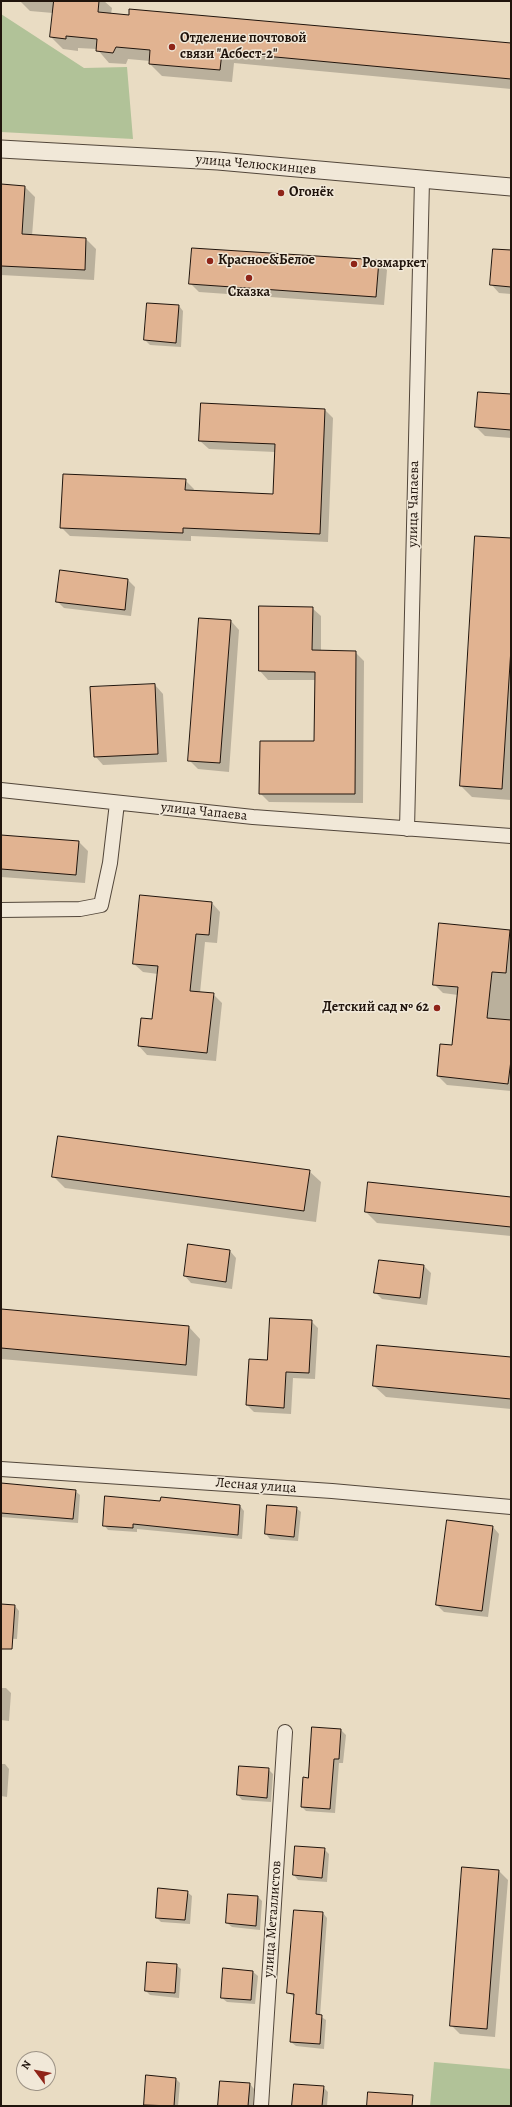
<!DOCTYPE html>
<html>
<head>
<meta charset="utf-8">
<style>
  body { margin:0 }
  #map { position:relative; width:512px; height:2107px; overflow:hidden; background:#e9dcc3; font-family:Alegreya,serif }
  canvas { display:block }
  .frame { position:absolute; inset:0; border:2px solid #20140c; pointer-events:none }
  .north { position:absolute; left:16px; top:2051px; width:40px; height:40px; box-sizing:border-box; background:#f1e8d8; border:1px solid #9d9386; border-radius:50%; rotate:302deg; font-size:11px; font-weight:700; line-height:16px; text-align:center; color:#20140c }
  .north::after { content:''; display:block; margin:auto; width:14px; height:18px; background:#8f2418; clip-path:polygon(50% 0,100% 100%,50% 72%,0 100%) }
</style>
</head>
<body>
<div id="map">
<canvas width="512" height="2107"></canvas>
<div class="frame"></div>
<div class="north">N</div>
</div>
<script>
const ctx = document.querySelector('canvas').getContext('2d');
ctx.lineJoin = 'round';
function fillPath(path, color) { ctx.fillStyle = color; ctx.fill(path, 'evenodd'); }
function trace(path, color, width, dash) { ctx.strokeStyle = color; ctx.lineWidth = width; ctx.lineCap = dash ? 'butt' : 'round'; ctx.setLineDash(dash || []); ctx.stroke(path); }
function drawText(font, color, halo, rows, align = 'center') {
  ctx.font = font + ' Alegreya,serif'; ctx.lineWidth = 3; ctx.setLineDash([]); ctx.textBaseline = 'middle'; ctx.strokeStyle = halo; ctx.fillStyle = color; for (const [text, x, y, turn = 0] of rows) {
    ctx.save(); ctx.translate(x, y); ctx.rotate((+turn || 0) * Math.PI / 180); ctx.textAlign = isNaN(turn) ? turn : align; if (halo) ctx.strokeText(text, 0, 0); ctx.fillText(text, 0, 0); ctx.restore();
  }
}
fillPath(new Path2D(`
  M 1,14 L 84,68 L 127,67 L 133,139 L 1,132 Z
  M 434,2062 L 511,2069 L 511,2106 L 430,2106 Z`), '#b1c298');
fillPath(new Path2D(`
  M 20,1 L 104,1 L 112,8 L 111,14 L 241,20 L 241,19 L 511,44 L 511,89 L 234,63 L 232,82 L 162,76 L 150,64 L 150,61 L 128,59 L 126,64 L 109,63 L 97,49 L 78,48 L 78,51 L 63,49 L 51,37 L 53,13 L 30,11 Z
  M 1,185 L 25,187 L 35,197 L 32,236 L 86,239 L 96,249 L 94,280 L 1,275 Z
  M 511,252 L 511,294 L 499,293 L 491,284 Z
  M 378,261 L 387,270 L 384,305 L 199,292 L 190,283 Z
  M 179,306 L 183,311 L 181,347 L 150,345 L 145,340 Z
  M 511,395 L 511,438 L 485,436 L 476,427 Z
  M 325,410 L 333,418 L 328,542 L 191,536 L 191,541 L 70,536 L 61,527 L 185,480 L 194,489 L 193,491 L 274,495 L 275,452 L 209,449 L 200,441 Z
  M 511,539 L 511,800 L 472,797 L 461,786 Z
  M 61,571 L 128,580 L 135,587 L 131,616 L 64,608 L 57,601 Z
  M 260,607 L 312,608 L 321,616 L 321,652 L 355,652 L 364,661 L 363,803 L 269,802 L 260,793 L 315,742 L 316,680 L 268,680 L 260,671 Z
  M 231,621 L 239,630 L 229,772 L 198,769 L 190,761 Z
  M 155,685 L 163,694 L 167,762 L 103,765 L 95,756 Z
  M 1,836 L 79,842 L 88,851 L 85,883 L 1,877 Z
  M 212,903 L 220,912 L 217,943 L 205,942 L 200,993 L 213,994 L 222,1003 L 216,1061 L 147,1055 L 139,1046 L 153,1020 L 158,974 L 143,972 L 134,964 Z
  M 509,931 L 511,933 L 511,1091 L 447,1085 L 438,1076 L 453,1046 L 458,995 L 443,993 L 434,984 Z
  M 309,1171 L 321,1182 L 316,1222 L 65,1188 L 53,1176 Z
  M 511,1198 L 511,1236 L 377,1223 L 366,1212 Z
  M 189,1245 L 230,1251 L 236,1258 L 232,1289 L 191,1283 L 185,1276 Z
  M 380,1261 L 424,1266 L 431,1273 L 427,1305 L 382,1299 L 375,1292 Z
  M 1,1310 L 189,1327 L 200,1339 L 197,1376 L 1,1359 Z
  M 311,1321 L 318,1328 L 315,1379 L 293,1378 L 291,1414 L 254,1412 L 247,1405 L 268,1361 Z
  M 511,1358 L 511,1409 L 386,1397 L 374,1386 Z
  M 1,1484 L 75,1491 L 80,1495 L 78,1523 L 1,1517 Z
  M 161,1502 L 240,1506 L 244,1511 L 242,1539 L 137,1529 L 137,1532 L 108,1530 L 104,1525 Z
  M 296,1508 L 301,1512 L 298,1541 L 270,1539 L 266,1534 Z
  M 493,1527 L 499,1534 L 488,1617 L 444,1612 L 437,1605 Z
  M 1,1605 L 15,1606 L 19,1611 L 17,1639 L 1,1638 Z
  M 1,1688 L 6,1688 L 11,1693 L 9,1721 L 1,1720 Z
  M 312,1728 L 341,1730 L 346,1735 L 343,1763 L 339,1763 L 335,1813 L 306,1811 L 302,1807 L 308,1779 Z
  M 1,1764 L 5,1764 L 9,1769 L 7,1797 L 1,1796 Z
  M 268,1769 L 273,1774 L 271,1802 L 242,1800 L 238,1795 Z
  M 296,1847 L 324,1849 L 329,1854 L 327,1882 L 298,1880 L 294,1875 Z
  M 463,1868 L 499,1871 L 508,1880 L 495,2037 L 460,2034 L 451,2025 Z
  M 187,1892 L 192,1896 L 190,1924 L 161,1922 L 157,1918 Z
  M 258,1897 L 262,1901 L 260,1930 L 232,1927 L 227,1923 Z
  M 323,1913 L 327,1918 L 320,2016 L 326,2020 L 324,2049 L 296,2046 L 291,2042 L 295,1997 L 288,1993 Z
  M 176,1965 L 181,1969 L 179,1998 L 150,1995 L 146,1991 Z
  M 224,1969 L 253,1972 L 258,1976 L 255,2004 L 227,2002 L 222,1998 Z
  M 176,2079 L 180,2083 L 178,2106 L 145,2105 Z
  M 250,2084 L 254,2089 L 253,2106 L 219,2106 Z
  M 323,2087 L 328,2092 L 327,2106 L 293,2106 Z`), '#0003');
const building = new Path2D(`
  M 54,1 L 99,1 L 98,12 L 129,15 L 129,9 L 511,43 L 511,79 L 222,52 L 220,70 L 149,64 L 150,50 L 116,47 L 113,53 L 96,51 L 97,39 L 66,36 L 66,39 L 50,37 Z
  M 1,184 L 25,186 L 22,234 L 86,238 L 85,270 L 1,266 Z
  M 192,248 L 379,260 L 376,297 L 189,284 Z
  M 493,249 L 511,250 L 511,287 L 490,285 Z
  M 147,303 L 179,305 L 176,343 L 144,340 Z
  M 478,392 L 511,394 L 511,430 L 475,427 Z
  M 201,403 L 325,409 L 320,534 L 183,528 L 183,533 L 60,528 L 63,474 L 186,479 L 185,490 L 273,494 L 275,444 L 199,441 Z
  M 475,536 L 511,538 L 511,648 L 502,789 L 460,786 Z
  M 60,570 L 128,579 L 125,610 L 56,602 Z
  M 259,606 L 313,607 L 312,650 L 356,651 L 355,794 L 259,794 L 260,741 L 314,741 L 315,672 L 259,671 Z
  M 199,618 L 231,620 L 220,763 L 188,761 Z
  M 155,684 L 158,754 L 94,757 L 90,687 Z
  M 1,835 L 79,841 L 76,875 L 1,869 Z
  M 140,895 L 212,902 L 209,935 L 196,934 L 190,991 L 214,993 L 207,1053 L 138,1046 L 141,1018 L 152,1019 L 158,966 L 133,964 Z
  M 439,923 L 510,930 L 506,973 L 492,972 L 487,1018 L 511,1020 L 511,1060 L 508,1084 L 437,1076 L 440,1044 L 452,1045 L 458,987 L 433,985 Z
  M 58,1136 L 310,1170 L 304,1211 L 52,1177 Z
  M 368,1182 L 511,1197 L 511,1227 L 365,1212 Z
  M 188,1244 L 230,1250 L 226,1282 L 184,1276 Z
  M 379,1260 L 424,1265 L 420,1298 L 374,1293 Z
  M 1,1309 L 189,1326 L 186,1365 L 1,1348 Z
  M 270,1318 L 312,1320 L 309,1373 L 286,1372 L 284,1408 L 246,1405 L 249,1359 L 267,1360 Z
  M 377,1345 L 511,1357 L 511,1399 L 373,1386 Z
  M 1,1483 L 76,1490 L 73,1519 L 1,1513 Z
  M 105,1496 L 160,1501 L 161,1497 L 240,1505 L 238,1535 L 133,1524 L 133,1528 L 103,1526 Z
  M 267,1505 L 297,1507 L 294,1537 L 265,1534 Z
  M 447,1520 L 493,1526 L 482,1611 L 436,1605 Z
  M 1,1604 L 15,1605 L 12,1649 L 1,1649 Z
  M 312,1727 L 341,1729 L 339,1759 L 334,1759 L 330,1809 L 301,1807 L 303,1777 L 308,1778 Z
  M 239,1766 L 269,1768 L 267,1798 L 237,1795 Z
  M 295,1846 L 325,1848 L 322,1878 L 293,1875 Z
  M 462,1867 L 499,1870 L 487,2029 L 450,2026 Z
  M 158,1888 L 188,1891 L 185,1920 L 156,1918 Z
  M 228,1894 L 258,1896 L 256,1926 L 226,1923 Z
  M 294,1910 L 323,1912 L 316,2014 L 322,2015 L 320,2044 L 290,2042 L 294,1994 L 287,1993 Z
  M 147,1962 L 177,1964 L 175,1993 L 145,1991 Z
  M 223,1968 L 253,1971 L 251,2000 L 221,1998 Z
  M 146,2075 L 176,2078 L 174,2106 L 144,2105 Z
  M 220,2081 L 250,2083 L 248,2106 L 218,2106 Z
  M 294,2084 L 324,2086 L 322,2106 L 292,2106 Z
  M 368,2092 L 413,2095 L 412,2106 L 367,2106 Z`);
fillPath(building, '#e1b391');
trace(building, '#20140c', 1);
const minor = new Path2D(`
  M 1,790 L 253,817 L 511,836
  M 407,829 L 422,180
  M 1,910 L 80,909 L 101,905 L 110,863 L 117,803
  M 1,1469 L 332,1491 L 511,1507
  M 261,2106 L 285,1732`);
const tertiary = new Path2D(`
  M 1,149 L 218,161 L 511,187`);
trace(minor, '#52463a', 16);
trace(tertiary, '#52463a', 19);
trace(minor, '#f1e8d8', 14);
trace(tertiary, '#f1e8d8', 17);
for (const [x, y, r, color] of [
  [172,47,4,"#8f2418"],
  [281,193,4,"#8f2418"],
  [210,261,4,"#8f2418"],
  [354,264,4,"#8f2418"],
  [249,278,4,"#8f2418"],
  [437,1008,4,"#8f2418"]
]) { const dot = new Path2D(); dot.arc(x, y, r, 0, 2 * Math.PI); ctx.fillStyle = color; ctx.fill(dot); trace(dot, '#f1e8d8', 1.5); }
drawText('bold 14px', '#20140c', '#f1e8d8', [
  ["Отделение почтовой",180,39],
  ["связи \"Асбест-2\"",180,55],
  ["Огонёк",289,193],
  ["Красное&Белое",218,261],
  ["Розмаркет",362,264],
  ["Сказка",249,293,"center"],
  ["Детский сад № 62",429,1008,"right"]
], 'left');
drawText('14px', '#20140c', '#f1e8d8', [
  ["улица Челюскинцев",256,165,5],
  ["улица Чапаева",414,504,-89],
  ["улица Чапаева",204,812,6],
  ["Лесная улица",256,1486,4],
  ["улица Металлистов",273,1919,-86]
]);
</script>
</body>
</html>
